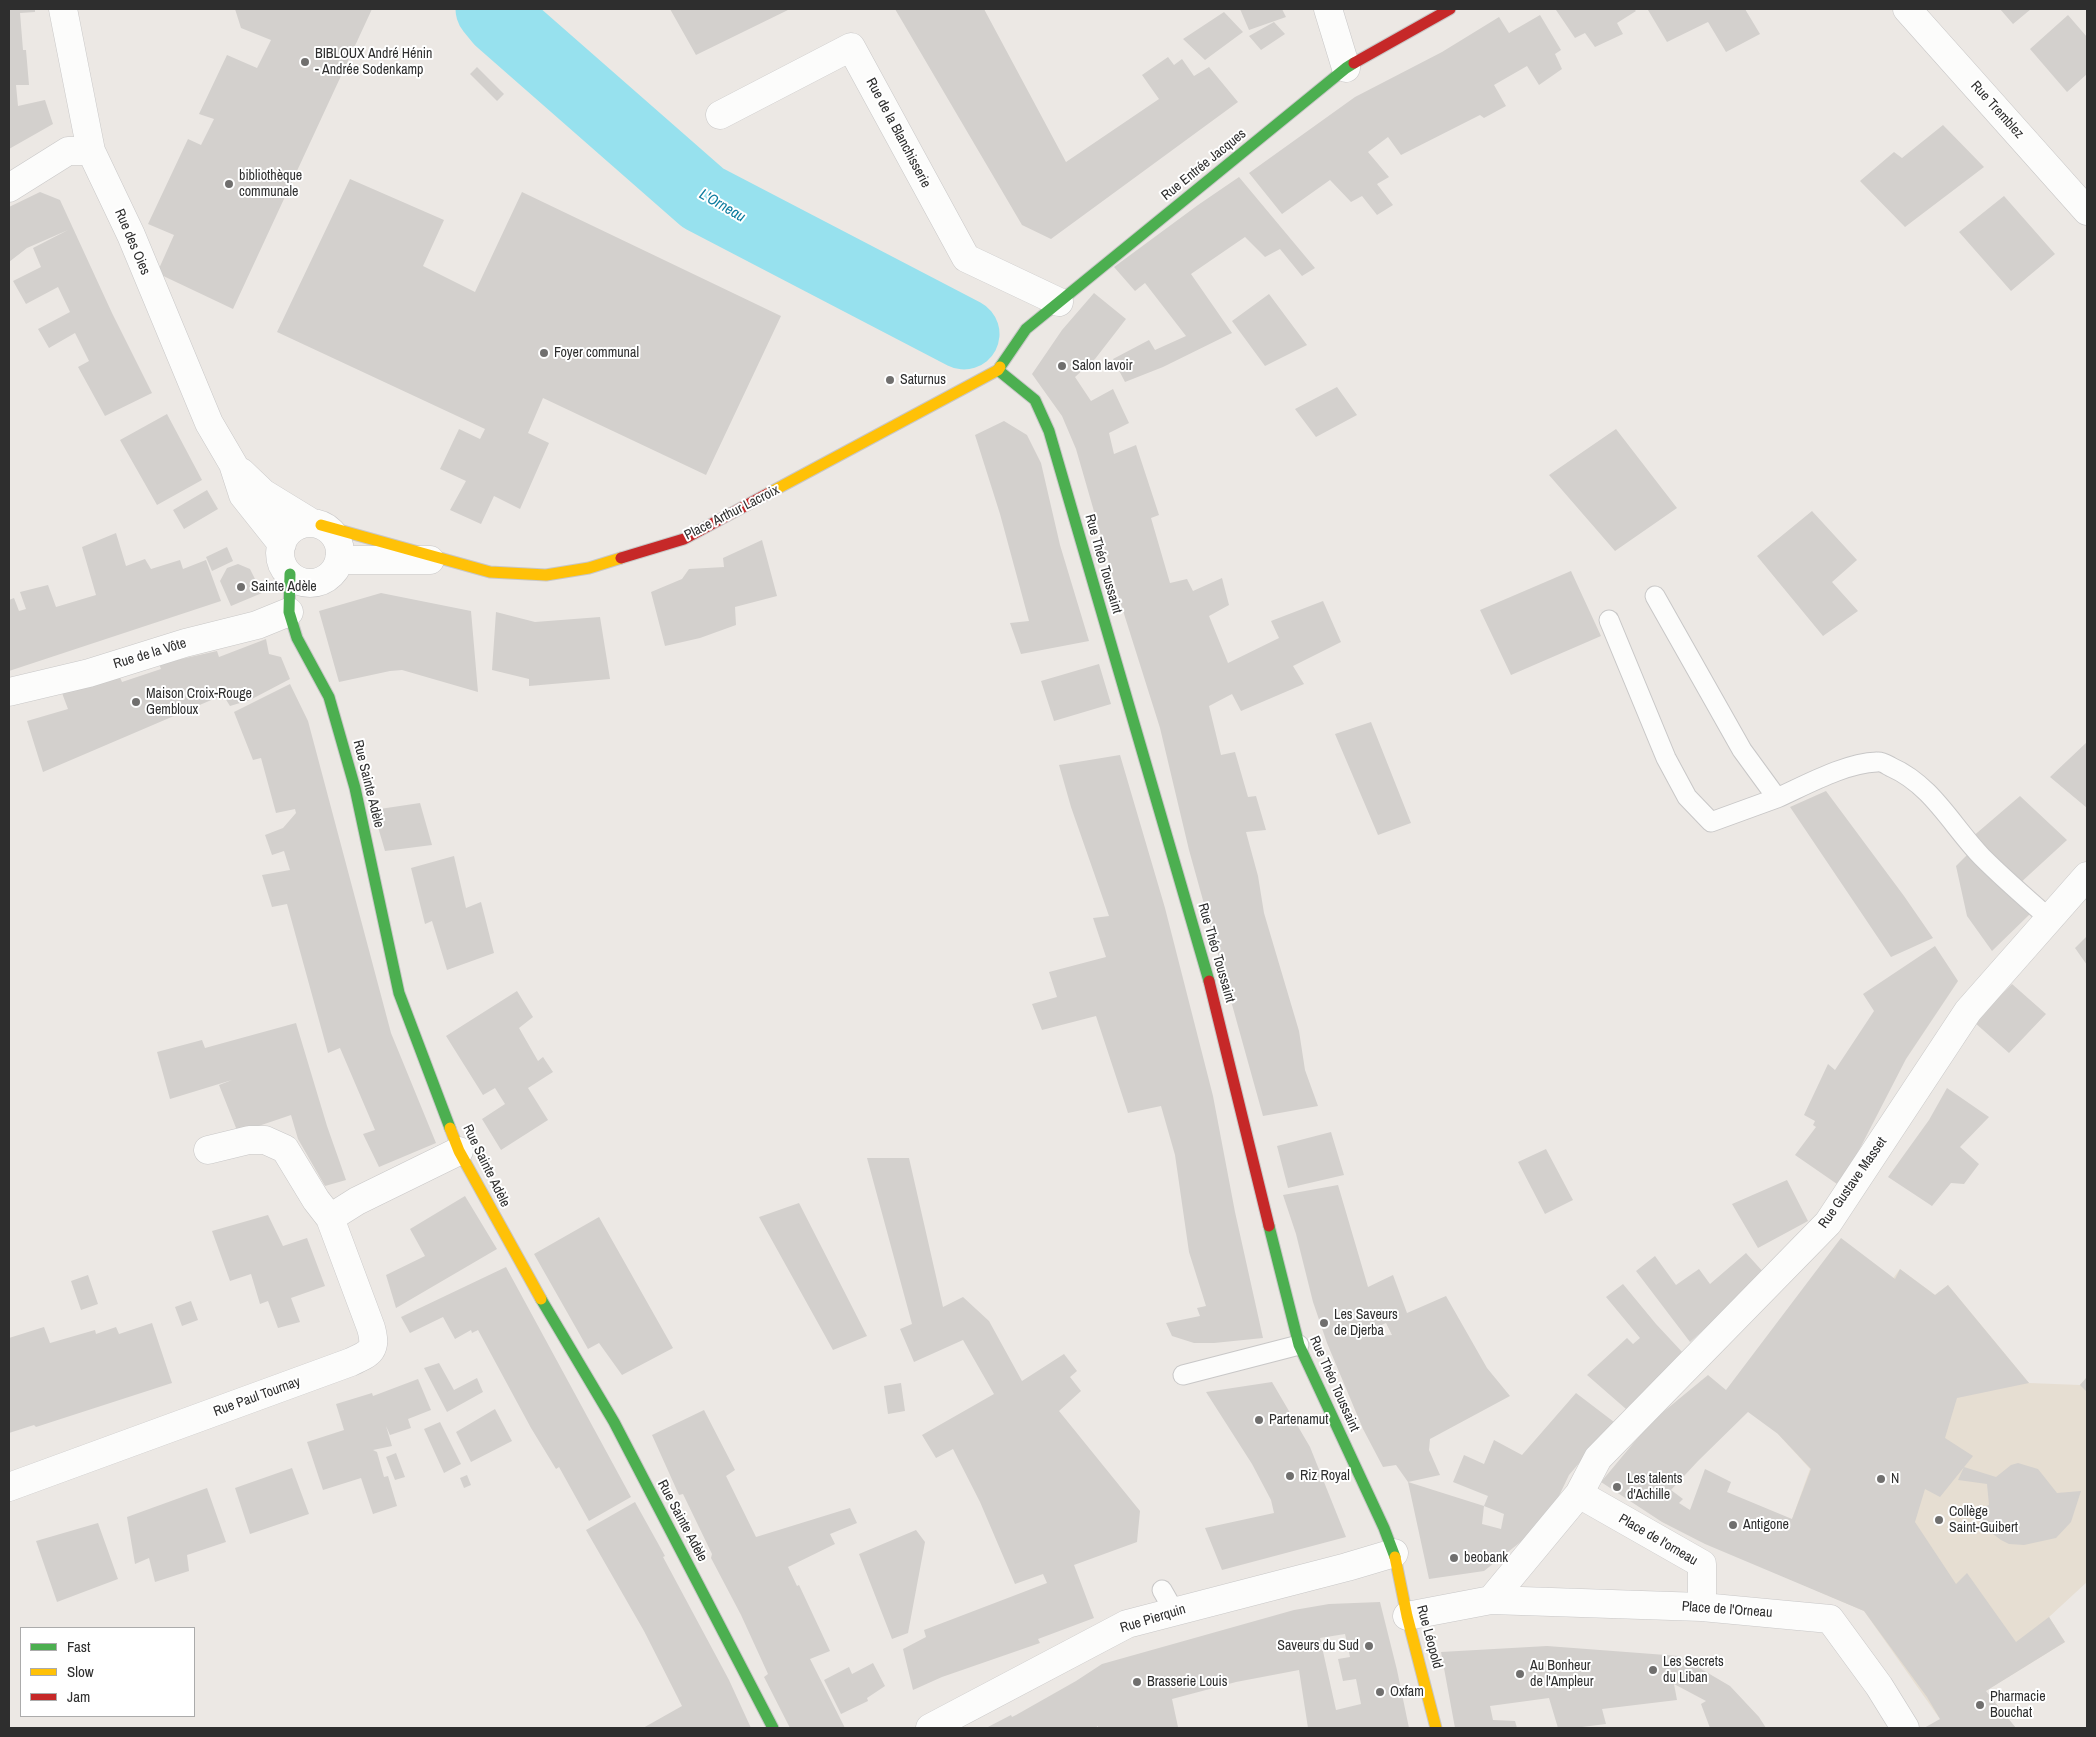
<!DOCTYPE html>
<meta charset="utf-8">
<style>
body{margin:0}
#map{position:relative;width:2096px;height:1737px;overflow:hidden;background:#ece8e4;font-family:"Archivo Narrow",sans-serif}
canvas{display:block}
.frame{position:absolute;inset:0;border:10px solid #2e2e2e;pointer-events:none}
.legend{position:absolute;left:20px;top:1627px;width:175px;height:90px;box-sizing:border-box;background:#fff;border:1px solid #ababab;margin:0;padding:6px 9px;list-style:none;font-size:15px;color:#2e2e2e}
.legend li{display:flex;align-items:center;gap:10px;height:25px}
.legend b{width:25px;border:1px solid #ababab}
</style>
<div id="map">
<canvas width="2096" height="1737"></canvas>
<div class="frame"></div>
<ul class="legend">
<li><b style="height:6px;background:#4caf50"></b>Fast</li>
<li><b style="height:6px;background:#ffc107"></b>Slow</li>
<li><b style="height:6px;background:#c62828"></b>Jam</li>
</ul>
</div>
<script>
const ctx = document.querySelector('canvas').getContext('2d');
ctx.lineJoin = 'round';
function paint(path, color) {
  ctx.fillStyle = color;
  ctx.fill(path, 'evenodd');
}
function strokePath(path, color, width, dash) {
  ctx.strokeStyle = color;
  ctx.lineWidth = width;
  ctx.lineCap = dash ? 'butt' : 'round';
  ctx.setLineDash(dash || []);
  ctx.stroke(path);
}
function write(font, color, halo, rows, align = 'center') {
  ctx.font = font + ' "Archivo Narrow",sans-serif';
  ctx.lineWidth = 4;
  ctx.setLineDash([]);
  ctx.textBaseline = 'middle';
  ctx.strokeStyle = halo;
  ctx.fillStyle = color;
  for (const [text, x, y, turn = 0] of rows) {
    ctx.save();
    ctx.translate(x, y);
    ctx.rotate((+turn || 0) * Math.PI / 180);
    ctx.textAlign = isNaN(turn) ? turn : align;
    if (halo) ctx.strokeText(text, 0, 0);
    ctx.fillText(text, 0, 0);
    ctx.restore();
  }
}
paint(new Path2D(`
 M1900,1269L1935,1295L1948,1285L2029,1383L2080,1385L2087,1377V1582L2049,1617L2065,1642L1940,1719L1864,1611L1773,1572L1810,1469L1778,1434Z`), '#e6ded2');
strokePath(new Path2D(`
 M491,9L500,20L703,198L964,334`), '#97e1ee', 71);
paint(new Path2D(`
 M9,9H35V12L20,13L23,50H26L29,85H16L18,106L45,100L53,124L9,149Z
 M235,9H372L233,309L157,273L174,235L148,224L188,139L201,145L214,119L199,114L227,55L257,68L271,40L241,28Z
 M670,9H790L696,55Z
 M895,9H984L1066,162L1159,99L1142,75L1168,57L1174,65L1182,59L1194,76L1209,67L1238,102L1051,239L1022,225Z
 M1240,9H1282L1286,17L1249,30Z
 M1557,9H1634L1636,11L1617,23L1623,34L1595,47L1585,33L1575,38L1556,10Z
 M1651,9H1745L1760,34L1726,52L1708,22L1667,42L1648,10Z
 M2000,9H2031L2013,24Z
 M1224,12L1243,32L1205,60L1183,39Z
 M1540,15L1561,50L1555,54L1562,69L1539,85L1527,66L1494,85L1506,106L1484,118L1480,115L1401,155L1388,137L1368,152L1389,177L1377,184L1393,205L1377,215L1362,196L1351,202L1330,180L1282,214L1249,173L1355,97L1442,52L1499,17L1509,33Z
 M2068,15L2087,37V74L2067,92L2030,49Z
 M1274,22L1285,34L1261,50L1249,36Z
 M477,67L504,94L497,101L470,74Z
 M1943,125L1984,167L1905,227L1860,181L1894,152L1902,158Z
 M1239,177L1315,268L1302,276L1280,249L1265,257L1245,237L1191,274L1232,333L1163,367L1125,382L1113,359L1149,340L1155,350L1186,336L1145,283L1135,291L1114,267L1198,205Z
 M350,179L444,220L423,266L475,292L522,192L781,316L706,475L543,398L528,433L549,443L520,509L494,496L481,524L450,510L466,481L440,469L459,429L480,439L485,429L277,332Z
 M40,192L60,200L112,313L152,393L105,416L78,367L89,361L75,333L49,348L38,329L70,312L58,287L26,304L13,281L41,267L33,248L68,230L27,248L9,262V207Z
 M2004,196L2055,254L2011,291L1959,232Z
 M1094,293L1126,319L1095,359L1075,377L1091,401L1113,389L1129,423L1109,433L1114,454L1136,445L1159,515L1151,518L1170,583L1187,579L1193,591L1222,578L1229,605L1209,616L1228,663L1279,638L1271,621L1323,601L1341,642L1293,666L1304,684L1241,711L1232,694L1209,706L1221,755L1235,752L1248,797L1256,796L1266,830L1246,832L1258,876L1264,913L1299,1031L1305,1070L1318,1106L1263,1116L1189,850L1160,728L1119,598L1076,449L1062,416L1032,374L1062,330Z
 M1269,294L1307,345L1265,366L1232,321Z
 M1337,387L1357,415L1316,437L1295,409Z
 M167,414L202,480L157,505L120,440Z
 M1004,421L1027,435L1041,463L1060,545L1089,641L1021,654L1010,623L1029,621L1000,514L975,435Z
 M1616,429L1677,508L1615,551L1549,475Z
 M207,490L218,509L184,529L173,510Z
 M1812,511L1857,560L1832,582L1858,611L1823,636L1757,556Z
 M116,533L126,566L145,559L151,569L180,560L183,569L206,560L221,601L9,671V600L14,598L19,611L26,609L20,592L48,585L56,607L96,595L82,547Z
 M762,540L777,596L735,607L736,625L700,638L665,646L651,592L682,579L689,569L724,567L723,558Z
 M227,547L233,561L212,571L206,557Z
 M238,564L250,569L262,593L231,606L220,581L227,568Z
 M1571,571L1601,636L1511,675L1480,610Z
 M381,593L471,611L478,692L402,670L390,671L339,682L319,611Z
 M496,612L535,622L600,617L610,679L529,686V679L492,670Z
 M266,639L269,654L281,657L290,679L250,700L230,706L223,695L43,772L27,721L68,709L62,693L119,675L122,682L161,669L159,664L217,651L219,657Z
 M1099,664L1111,704L1054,721L1041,681Z
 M290,684L308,721L391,1033L436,1143L379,1167L363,1134L375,1130L340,1048L328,1053L287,904L272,907L262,875L290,870L284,851L272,855L265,835L283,828L296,813L295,809L276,813L261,758L253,760L234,712Z
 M1371,722L1411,823L1378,835L1335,734Z
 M2087,742V808L2050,777Z
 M1120,755L1165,908L1213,1096L1235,1212L1263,1338L1214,1343H1194L1172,1336L1166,1323L1200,1316L1197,1308L1206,1306L1189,1252L1175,1155L1161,1106L1128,1113L1096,1016L1042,1030L1032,1004L1057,997L1049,972L1106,957L1093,918L1109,916L1071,807L1059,765Z
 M1826,791L1904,896L1933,938L1891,957L1790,807Z
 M2020,796L2067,840L2018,885L1971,838Z
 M420,803L432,845L385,851L373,810Z
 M1969,853L2030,914L1992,951L1967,916L1956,866Z
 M454,856L466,908L481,902L494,953L447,970L432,921L425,924L411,868Z
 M2087,936V965L2075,948Z
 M1935,946L1958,981L1906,1059L1856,1156L1837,1184L1795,1155L1816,1127L1813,1125L1815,1121L1804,1115L1828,1064L1835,1070L1874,1011L1863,994Z
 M2012,984L2046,1014L2009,1053L1974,1022Z
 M517,991L533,1017L519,1028L538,1061L543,1057L553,1072L528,1088L548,1120L501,1150L482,1119L505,1104L495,1088L483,1095L446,1036Z
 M296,1023L327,1126L346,1180L325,1186L298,1139L291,1115L238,1133L219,1085L232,1080L170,1099L157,1052L202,1040L205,1048Z
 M1947,1088L1989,1117L1960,1147L1979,1164L1964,1184L1951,1183L1932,1206L1888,1177L1929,1120Z
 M1331,1132L1344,1175L1288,1188L1277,1146Z
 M1546,1149L1573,1200L1545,1214L1518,1162Z
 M867,1158H909L943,1307L963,1297L989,1321L1022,1381L1064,1354L1077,1371L1070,1377L1081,1391L1059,1411L1140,1511L1137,1542L1074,1565L1094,1618L1038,1639L1040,1643L942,1677L913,1690L903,1649L926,1637L924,1630L1047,1583L1043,1574L1015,1584L980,1502L953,1449L936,1458L922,1435L994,1394L963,1340L914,1362L900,1329L912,1324Z
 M1787,1180L1808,1221L1758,1248L1732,1204Z
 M1338,1185L1368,1287L1393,1275L1407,1313L1446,1296L1487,1368L1510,1396L1430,1439L1429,1450L1440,1475L1408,1482L1396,1465L1383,1467L1363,1429L1327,1343L1313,1302L1296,1234L1283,1195ZM1386,1323L1392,1335L1377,1336L1375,1328Z
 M465,1196L497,1249L396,1308L386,1275L425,1256L410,1229Z
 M799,1203L867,1336L833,1350L759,1217Z
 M268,1215L283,1246L307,1238L325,1286L291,1298L300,1322L278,1328L268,1301L260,1304L251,1274L230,1281L212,1231Z
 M599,1217L673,1348L622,1375L599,1343L588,1349L534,1254Z
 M1841,1238L1895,1279L1900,1269L1935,1295L1948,1285L2029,1383L1957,1398L1945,1438L1973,1456L1940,1497L1925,1489L1915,1522L1956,1584L1967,1573L2016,1642L2049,1617L2065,1642L1986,1691L2016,1728H1924L1940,1719L1927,1697L1864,1611L1705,1544L1662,1522L1601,1482L1651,1422L1708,1375L1726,1390ZM1748,1412L1778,1434L1811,1469L1792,1519L1727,1492L1731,1482L1705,1469L1690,1510L1679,1503L1683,1499L1671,1490L1698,1461Z
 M1746,1253L1765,1274L1690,1342L1636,1271L1655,1256L1676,1285L1699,1269L1710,1284Z
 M506,1267L631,1497L589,1521L559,1467L556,1469L531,1428L478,1330L472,1333L471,1330L455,1339L443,1317L410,1333L401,1317Z
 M88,1275L98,1304L81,1310L71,1281Z
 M1623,1284L1656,1324L1684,1354L1626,1409L1587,1375L1627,1338L1633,1344L1640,1338L1606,1297Z
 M191,1301L198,1320L182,1326L175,1307Z
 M152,1323L172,1383L36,1427L34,1425L9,1433V1338L44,1327L50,1343L95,1330L96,1334L116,1327L119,1334Z
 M439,1363L454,1390L477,1378L483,1392L447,1412L424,1368Z
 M2087,1377V1392L2080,1385Z
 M418,1379L431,1410L408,1419L411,1428L390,1435L386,1426L392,1446L373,1450L377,1452L384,1477L388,1476L397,1506L373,1514L361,1478L323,1490L307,1442L344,1430L336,1404L372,1393L373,1396Z
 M1272,1382L1310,1447L1346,1537L1222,1570L1205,1528L1274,1513L1271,1500L1252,1464L1206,1392Z
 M901,1383L905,1411L888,1414L884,1386Z
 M1576,1393L1614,1422L1569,1475L1547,1521L1484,1571L1429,1579L1408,1482L1484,1506L1482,1524L1501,1529L1504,1514L1484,1506L1488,1496L1453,1482L1464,1455L1484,1464L1494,1440L1522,1455Z
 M495,1409L512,1441L471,1462L456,1432Z
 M704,1410L735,1470L726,1476L756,1537L850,1508L857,1523L830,1534L835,1544L788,1567L797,1586L799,1585L830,1651L810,1659L845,1728H790L764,1677L768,1674L741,1615L711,1558L712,1554L683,1494L679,1495L652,1435Z
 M440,1422L461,1464L444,1473L424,1429Z
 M396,1453L405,1477L395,1480L386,1457Z
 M2018,1463L2038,1469L2057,1493L2081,1491L2071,1522L2056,1538L2024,1545L2009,1544L2001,1540L1993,1534L1982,1523L1975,1510L1989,1505L1987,1484L1958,1480L1964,1467L1996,1477L2011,1465Z
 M292,1468L309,1514L250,1534L235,1488Z
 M467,1475L471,1485L464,1488L460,1478Z
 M207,1488L226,1542L187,1555L189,1571L155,1582L149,1558L135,1564L127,1517Z
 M635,1502L665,1556L663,1557L729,1680L751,1728H643L682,1706L644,1631L586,1530Z
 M98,1523L118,1579L57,1602L36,1541Z
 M916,1530L925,1542L908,1633L892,1639L859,1554Z
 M1380,1602L1397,1670L1409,1728H1308L1299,1670L1236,1682L1172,1699L1178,1727L1173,1728H1098V1726L1095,1728H986L1011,1715L1012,1717L1016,1715L1076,1681L1102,1664L1294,1610L1329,1604ZM1345,1634L1350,1657L1338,1659L1343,1681L1356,1679L1361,1704L1336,1710L1320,1638Z
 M1547,1646L1679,1656L1730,1686L1759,1717L1766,1728H1710L1701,1704L1706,1701L1674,1684L1677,1700L1602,1709L1606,1724L1574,1728H1558L1549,1698L1490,1706L1493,1720L1515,1721L1517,1728H1455L1441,1652Z
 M873,1663L885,1686L867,1698L868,1701L841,1714L824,1680L849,1667L852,1674Z`), '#d3d0cd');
const lane = new Path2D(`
 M1655,596L1742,750L1777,798C1806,785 1845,763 1877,762C1882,761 1887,765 1891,767C1932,785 1952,826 1982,857C2004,879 2027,899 2050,919
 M1609,620L1666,758L1687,797L1711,822L1777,798
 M1183,1375L1299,1345
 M1162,1590L1174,1611`);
const street = new Path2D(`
 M63,9L91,151L131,235L209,423L233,464L243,495L282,544
 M1328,9L1346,68
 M1907,9L2087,211
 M720,115L851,47L966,258L1059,302
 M9,188L68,151H91
 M241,472L263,493L312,523
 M280 553a30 30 0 1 1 60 0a30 30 0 1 1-60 0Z
 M339,560H430
 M9,692L89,673L185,643L257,625L289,612
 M208,1150L249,1140H265L285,1149L316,1200L330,1218
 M9,1487L351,1362C371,1353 377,1350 371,1328L330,1218L357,1201L459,1151
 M1579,1494L1702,1564V1607
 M1491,1600L1579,1494L1598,1458L1828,1223L1968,1011L2087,876
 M1407,1616L1491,1600L1702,1607L1830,1619L1879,1686L1905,1728
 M930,1728L1127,1624L1347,1567L1394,1553`);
const fast = new Path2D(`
 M1000,367L1026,329L1346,68L1354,63
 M998,370L1035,400L1049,431L1209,981
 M290,574L289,612L297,638L329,697L355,788L399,993L450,1128
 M1269,1226L1299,1345L1384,1528L1395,1557
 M541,1299L614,1422L773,1728`);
const slow = new Path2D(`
 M769,493L998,370L1000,367
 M321,525L490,572L546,575L589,568L621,558
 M450,1128L459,1151L541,1299
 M1395,1557L1407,1616L1436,1728`);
const jam = new Path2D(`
 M1354,63L1450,9
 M621,558L684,539L769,493
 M1209,981L1269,1226`);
strokePath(lane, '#c8c7c7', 21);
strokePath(street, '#c8c7c7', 29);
strokePath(fast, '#c8c7c7', 13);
strokePath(slow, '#c8c7c7', 13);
strokePath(jam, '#c8c7c7', 13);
strokePath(lane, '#fcfcfb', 19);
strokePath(street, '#fcfcfb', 28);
strokePath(fast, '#4caf50', 11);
strokePath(slow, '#ffc107', 11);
strokePath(jam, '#c62828', 11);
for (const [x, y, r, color] of [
 [305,62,5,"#706f6e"],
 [229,184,5,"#706f6e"],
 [544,353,5,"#706f6e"],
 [1062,366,5,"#706f6e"],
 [890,380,5,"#706f6e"],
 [241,587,5,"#706f6e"],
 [136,702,5,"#706f6e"],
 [1324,1323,5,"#706f6e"],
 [1259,1420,5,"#706f6e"],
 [1290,1476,5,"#706f6e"],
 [1881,1479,5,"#706f6e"],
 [1617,1487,5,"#706f6e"],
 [1939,1520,5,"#706f6e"],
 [1733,1525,5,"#706f6e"],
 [1454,1558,5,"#706f6e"],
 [1369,1646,5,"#706f6e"],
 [1653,1670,5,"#706f6e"],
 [1520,1674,5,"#706f6e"],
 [1137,1682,5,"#706f6e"],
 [1380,1692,5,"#706f6e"],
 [1980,1705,5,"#706f6e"]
]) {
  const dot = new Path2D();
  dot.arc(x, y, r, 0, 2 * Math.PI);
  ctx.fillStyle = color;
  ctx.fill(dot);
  strokePath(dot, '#fff', 2);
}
write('14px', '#2e2e2e', '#fff', [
 ["BIBLOUX André Hénin",315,54],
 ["- Andrée Sodenkamp",315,70],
 ["bibliothèque",239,176],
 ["communale",239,192],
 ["Foyer communal",554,353],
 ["Salon lavoir",1072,366],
 ["Saturnus",900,380],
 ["Sainte Adèle",251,587],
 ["Maison Croix-Rouge",146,694],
 ["Gembloux",146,710],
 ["Les Saveurs",1334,1315],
 ["de Djerba",1334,1331],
 ["Partenamut",1269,1420],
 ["Riz Royal",1300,1476],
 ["Les talents",1627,1479],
 ["d'Achille",1627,1495],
 ["N",1891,1479],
 ["Collège",1949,1512],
 ["Saint-Guibert",1949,1528],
 ["Antigone",1743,1525],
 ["beobank",1464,1558],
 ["Saveurs du Sud",1359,1646,"right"],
 ["Les Secrets",1663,1662],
 ["du Liban",1663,1678],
 ["Au Bonheur",1530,1666],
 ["de l'Ampleur",1530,1682],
 ["Brasserie Louis",1147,1682],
 ["Oxfam",1390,1692],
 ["Pharmacie",1990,1697],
 ["Bouchat",1990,1713]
], 'left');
write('14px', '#2e2e2e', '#fff', [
 ["Rue Tremblez",1997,110,48],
 ["Rue de la Blanchisserie",898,133,62],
 ["Rue Entrée Jacques",1204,165,-39],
 ["Rue des Oies",132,242,67],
 ["Place Arthur Lacroix",732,513,-27],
 ["Rue Théo Toussaint",1103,564,74],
 ["Rue de la Vôte",150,654,-17],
 ["Rue Sainte Adèle",368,784,76],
 ["Rue Théo Toussaint",1216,953,74],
 ["Rue Sainte Adèle",486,1166,64],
 ["Rue Gustave Masset",1853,1183,-55],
 ["Rue Théo Toussaint",1334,1384,66],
 ["Rue Paul Tournay",257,1397,-20],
 ["Rue Sainte Adèle",682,1521,62],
 ["Place de l'orneau",1658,1540,30],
 ["Place de l'Orneau",1727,1610,4],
 ["Rue Pierquin",1153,1619,-17],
 ["Rue Léopold",1429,1637,75]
]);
write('italic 15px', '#0b7b9e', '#fff', [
 ["L'Orneau",722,206,30]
]);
</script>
